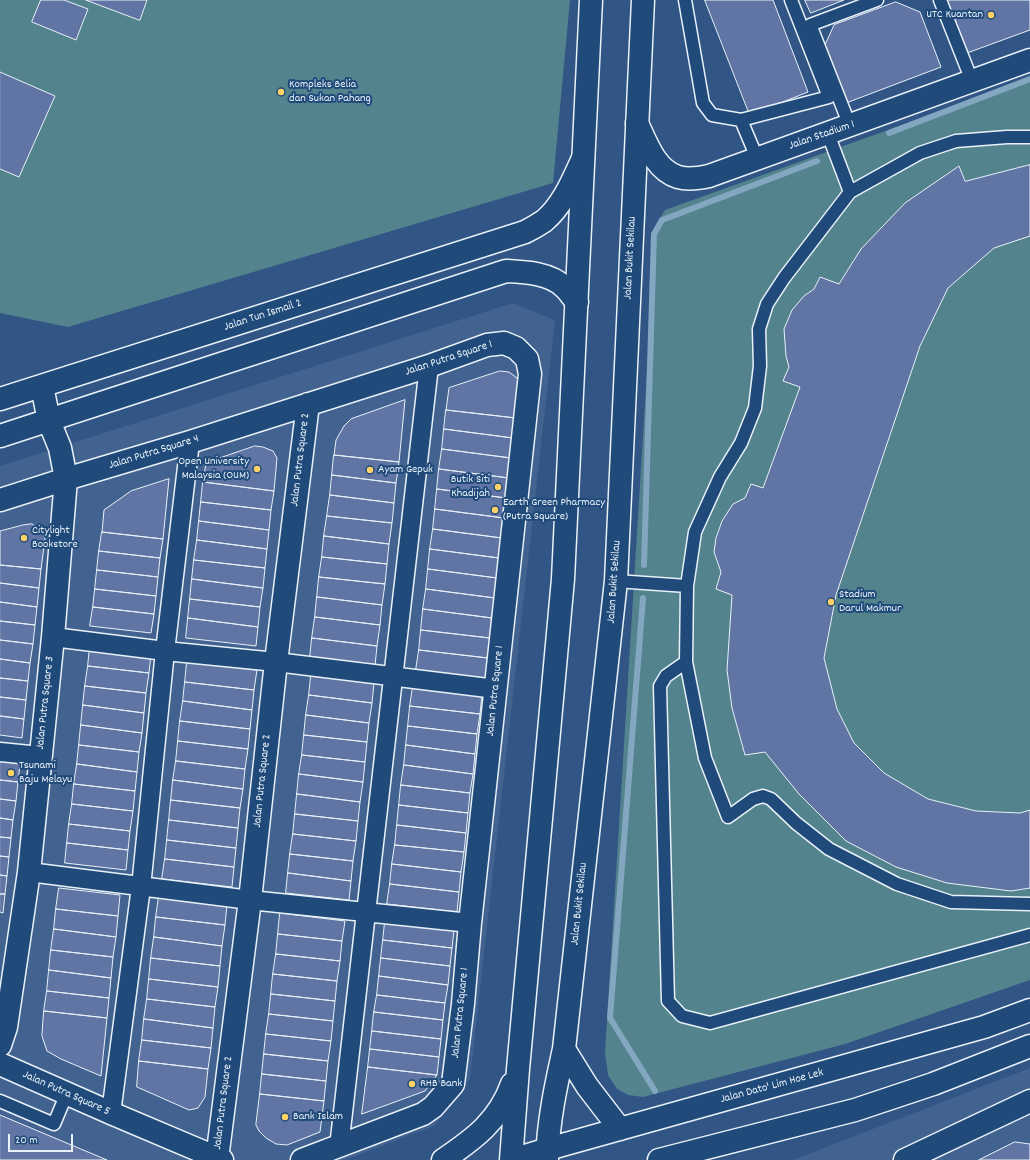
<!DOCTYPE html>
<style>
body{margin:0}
#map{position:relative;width:1030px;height:1160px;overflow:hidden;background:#315585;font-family:Dekko,sans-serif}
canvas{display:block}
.scale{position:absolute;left:8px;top:1134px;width:65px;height:18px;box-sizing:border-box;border:2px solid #e8f1f8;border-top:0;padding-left:5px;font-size:12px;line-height:14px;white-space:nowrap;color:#e8f1f8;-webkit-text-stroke:3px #1f4a7a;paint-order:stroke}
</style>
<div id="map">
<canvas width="1030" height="1160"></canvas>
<div class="scale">20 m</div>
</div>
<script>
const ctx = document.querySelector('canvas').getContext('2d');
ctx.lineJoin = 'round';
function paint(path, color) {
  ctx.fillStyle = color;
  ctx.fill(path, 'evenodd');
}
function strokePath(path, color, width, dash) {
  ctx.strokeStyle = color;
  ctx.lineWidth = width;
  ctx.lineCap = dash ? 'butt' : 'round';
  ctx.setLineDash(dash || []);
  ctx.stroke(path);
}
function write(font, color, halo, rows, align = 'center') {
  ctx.font = font + ' Dekko,sans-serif';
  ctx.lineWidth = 4;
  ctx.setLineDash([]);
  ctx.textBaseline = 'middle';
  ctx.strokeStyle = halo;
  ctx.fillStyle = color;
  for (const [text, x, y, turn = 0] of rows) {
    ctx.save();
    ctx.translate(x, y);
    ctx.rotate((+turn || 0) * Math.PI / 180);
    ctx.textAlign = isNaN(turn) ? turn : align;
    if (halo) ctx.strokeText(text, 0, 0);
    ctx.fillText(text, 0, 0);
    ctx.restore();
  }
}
paint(new Path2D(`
 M513,303L555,320L470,1079L434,1126L345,1160H0V466Z
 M1030,1068V1160H793Z`), '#426290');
paint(new Path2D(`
 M0,0H570L553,183L68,327L0,313Z
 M1030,79V980L845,1044L643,1097L628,1095L617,1089L608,1075L605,1053L656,225L665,210Z`), '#53838d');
strokePath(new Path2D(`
 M889,133L1030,79
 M644,565L654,234L662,220L817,161
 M643,598L610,1018L655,1091`), '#83a7c1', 6);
const building = new Path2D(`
 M41,0H64L88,9L76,40L32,22Z
 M86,0H147L140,20Z
 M705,0H773L808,92L750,115Z
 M805,0H844L811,13Z
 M947,0H1030V30L967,53Z
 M896,2L920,12L941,67L846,103L824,47L834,25Z
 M0,72L55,96L19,177L0,169Z
 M1030,165V236L994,248L948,288L920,346L836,595L824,658L837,709L854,743L884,773L928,799L976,811L1020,813L1030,810V888L1011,891L947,883L896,867L846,841L799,794L765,752L745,755L732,708L727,670L732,595L716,589L721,572L714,552L716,538L722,521L733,504L745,498L751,484L763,488L800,387L783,381L789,367L786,356L784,329L792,310L804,296L814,289L820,277L839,284L861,249L905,203L959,166L965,181Z
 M500,371L509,372L517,378L520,386L516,418L446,410L449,388Z
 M405,400L399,462L334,455L336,440L344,426L351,419Z
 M446,410L516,418L513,438L444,429Z
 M444,429L513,438L511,458L442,449Z
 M255,446L263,447L273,451L277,458L274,491L203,482L206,463Z
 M442,449L511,458L509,478L439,469Z
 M334,455L399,462L396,483L332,475Z
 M439,469L509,478L506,498L437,489Z
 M332,475L396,483L394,503L330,495Z
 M169,479L163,539L102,532L104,510L131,491Z
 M203,482L274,491L271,510L201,502Z
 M437,489L506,498L504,518L435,509Z
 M330,495L394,503L392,523L327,516Z
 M201,502L271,510L269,530L199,521Z
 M435,509L504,518L502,538L433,529Z
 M327,516L392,523L389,544L324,536Z
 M199,521L269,530L267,549L197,540Z
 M32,524L42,530L45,539L41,569L0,565V531L23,525Z
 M433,529L502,538L499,558L430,549Z
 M102,532L163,539L160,558L99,551Z
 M324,536L389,544L387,564L322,557Z
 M197,540L267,549L265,568L194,560Z
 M430,549L499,558L497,578L428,569Z
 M99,551L160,558L158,577L97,570Z
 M322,557L387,564L385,584L319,577Z
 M194,560L265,568L263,588L192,579Z
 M0,565L41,569L39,588L0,583Z
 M428,569L497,578L495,598L426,589Z
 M97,570L158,577L156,596L95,589Z
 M319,577L385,584L382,605L317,597Z
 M192,579L263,588L260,607L190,599Z
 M0,583L39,588L37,607L0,602Z
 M95,589L156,596L154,614L93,607Z
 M426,589L495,598L492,618L423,609Z
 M317,597L382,605L380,625L315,617Z
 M190,599L260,607L258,627L188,618Z
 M0,602L37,607L35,625L0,621Z
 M93,607L154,614L151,633L90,626Z
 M423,609L492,618L490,638L421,630Z
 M315,617L380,625L377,646L312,638Z
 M188,618L258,627L256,646L186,638Z
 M0,621L35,625L33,644L0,640Z
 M421,630L490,638L488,658L419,650Z
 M312,638L377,646L375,666L310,658Z
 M0,640L33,644L30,663L0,659Z
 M90,646L151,654L149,673L88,666Z
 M419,650L488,658L486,678L416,670Z
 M0,659L30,663L28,681L0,678Z
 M187,662L257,670L254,690L185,682Z
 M88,666L149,673L146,693L85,686Z
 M311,676L374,683L372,703L309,695Z
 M0,678L28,681L26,700L0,697Z
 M185,682L254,690L252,710L183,701Z
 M85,686L146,693L144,713L83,705Z
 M413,686L482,694L480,714L410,706Z
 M309,695L372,703L369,723L306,715Z
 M0,697L26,700L24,719L0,716Z
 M183,701L252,710L250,729L180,721Z
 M83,705L144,713L142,733L81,725Z
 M410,706L480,714L477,734L408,726Z
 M306,715L369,723L367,742L304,735Z
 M0,716L24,719L22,738L0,735Z
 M180,721L250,729L248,749L178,741Z
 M81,725L142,733L139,752L79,745Z
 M408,726L477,734L475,754L406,745Z
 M304,735L367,742L365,762L302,755Z
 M178,741L248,749L245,769L176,761Z
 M79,745L139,752L137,772L77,764Z
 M406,745L475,754L473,774L404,765Z
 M302,755L365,762L363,782L299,774Z
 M0,761L20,764L18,782L0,780Z
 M176,761L245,769L243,789L173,780Z
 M77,764L137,772L135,791L74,784Z
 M404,765L473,774L470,793L401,785Z
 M299,774L363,782L360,802L297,794Z
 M0,780L18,782L16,801L0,799Z
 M173,780L243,789L240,808L171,800Z
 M74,784L135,791L133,811L72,804Z
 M401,785L470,793L468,813L399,805Z
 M297,794L360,802L358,821L295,814Z
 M0,799L16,801L13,820L0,818Z
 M171,800L240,808L238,828L169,820Z
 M72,804L133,811L130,831L69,824Z
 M399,805L468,813L466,833L397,825Z
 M295,814L358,821L356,841L293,834Z
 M0,818L13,820L11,838L0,837Z
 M169,820L238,828L236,848L167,840Z
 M69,824L130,831L128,850L67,843Z
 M397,825L466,833L464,852L395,845Z
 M293,834L356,841L353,861L290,854Z
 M0,837L11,838L9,857L0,856Z
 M167,840L236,848L234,867L165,859Z
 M67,843L128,850L126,870L65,863Z
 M395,845L464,852L461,872L392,864Z
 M290,854L353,861L351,881L288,873Z
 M0,856L9,857L7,876L0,875Z
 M165,859L234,867L232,887L162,879Z
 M392,864L461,872L459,892L390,884Z
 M288,873L351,881L349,900L286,893Z
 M0,875L7,876L5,894H0Z
 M390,884L459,892L457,912L387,904Z
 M59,888L120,895L118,916L56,909Z
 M0,894H5L3,913L0,912Z
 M159,896L227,905L225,925L156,917Z
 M56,909L118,916L116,937L54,929Z
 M280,913L345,921L342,941L278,934Z
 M156,917L225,925L222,946L154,937Z
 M385,922L454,930L452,948L383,940Z
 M54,929L116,937L113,957L51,950Z
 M278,934L342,941L340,961L276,954Z
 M154,937L222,946L220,966L151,958Z
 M383,940L452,948L450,966L381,958Z
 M51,950L113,957L111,978L49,970Z
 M276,954L340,961L337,981L273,974Z
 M151,958L220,966L218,987L149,979Z
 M381,958L450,966L448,985L379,976Z
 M49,970L111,978L109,998L47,991Z
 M273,974L337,981L335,1001L271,994Z
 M379,976L448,985L445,1003L377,995Z
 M149,979L218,987L215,1007L147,999Z
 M47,991L109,998L107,1018L44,1011Z
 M271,994L335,1001L333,1021L269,1014Z
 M377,995L445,1003L443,1020L374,1012Z
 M147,999L215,1007L213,1028L144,1019Z
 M44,1011L107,1018L101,1076L61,1059L47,1051L42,1036Z
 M374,1012L443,1020L441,1039L372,1031Z
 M269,1014L333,1021L331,1041L266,1034Z
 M144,1019L213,1028L211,1048L142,1040Z
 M372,1031L441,1039L439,1057L370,1049Z
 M266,1034L331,1041L328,1061L264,1054Z
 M142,1040L211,1048L208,1069L139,1061Z
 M370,1049L439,1057L437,1075L368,1067Z
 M264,1054L328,1061L326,1081L262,1074Z
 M139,1061L208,1069L205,1097L198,1108L189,1110L137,1087Z
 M368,1067L437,1075L425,1091L362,1114Z
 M262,1074L326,1081L324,1101L260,1094Z
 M260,1094L324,1101L320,1132L287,1145L276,1144L266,1138L259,1131L256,1125Z
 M0,1115L107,1160H0Z
 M1015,1142L1030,1144V1160H979Z`);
paint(building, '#6075a4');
strokePath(building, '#e8f1f8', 1);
const service = new Path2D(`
 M685,0L703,103L712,115L741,120L829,97L791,0
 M940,0L972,81
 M810,25L877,0
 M811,27L850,126
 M741,120L757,158
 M828,134L850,192
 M1030,137H1007L956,141L920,153L850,192L784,278L767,304L759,329L760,366L755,408L741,443L720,477L695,532L687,586L686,662L705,758L728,817L753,799L763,796L771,799L796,823L829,849L897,884L951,902L1030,904
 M616,581L687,586
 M686,662L666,676L660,686L668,1001L682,1016L710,1023L1030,935
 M0,1101L54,1124L67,1093`);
const pedestrian = new Path2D(`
 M53,637L165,651L276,662L496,689
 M0,752L40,756
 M29,872L250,900L470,923
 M111,1113L141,887L165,651L190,442
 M339,1147C368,886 399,626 429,366`);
const minor = new Path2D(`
 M637,123C646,142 655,170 678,177C688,180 700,178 709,176L1030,60
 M0,399L525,232C531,229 538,225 544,221C563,205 573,180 583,158
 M0,436L506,271C525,272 550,273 564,287C569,291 572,297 577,302
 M0,500L66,479L190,442L429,366L487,345L504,343L516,348L527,359L530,374L470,923L463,1004L453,1084L433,1107L423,1114L302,1160
 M0,1045L6,1027L29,872L53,637L66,479L60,448L49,421L42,386
 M0,1064L111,1113L222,1160
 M217,1159L250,900L276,662L308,404
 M905,1160L1030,1101`);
const tertiary = new Path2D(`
 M564,1049L587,1086L620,1129
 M443,1160C474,1139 499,1121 512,1084
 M511,1160L518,1069L563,579L591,0
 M512,1160L548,1149L984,1027L1030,1010
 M547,1160C548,1122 556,1085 564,1049L616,581L643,0
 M659,1160L855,1110L933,1084L1030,1046`);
strokePath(service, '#e8f1f8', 15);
strokePath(pedestrian, '#e8f1f8', 21);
strokePath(minor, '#e8f1f8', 25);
strokePath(tertiary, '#e8f1f8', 25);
strokePath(service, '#1f4a7a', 12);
strokePath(pedestrian, '#1f4a7a', 18);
strokePath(minor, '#1f4a7a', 22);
strokePath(tertiary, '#1f4a7a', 22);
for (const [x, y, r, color] of [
 [991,15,4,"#ffd166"],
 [281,92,4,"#ffd166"],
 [257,469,4,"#ffd166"],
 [370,470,4,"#ffd166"],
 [498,487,4,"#ffd166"],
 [495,510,4,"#ffd166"],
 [24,538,4,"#ffd166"],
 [831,602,4,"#ffd166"],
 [11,773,4,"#ffd166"],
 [412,1084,4,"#ffd166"],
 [285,1117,4,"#ffd166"]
]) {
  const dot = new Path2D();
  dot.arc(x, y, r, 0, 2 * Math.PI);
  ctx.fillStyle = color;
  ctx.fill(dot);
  strokePath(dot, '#1f4a7a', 1.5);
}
write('12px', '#e8f1f8', '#1f4a7a', [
 ["UTC Kuantan",983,15,"right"],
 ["Kompleks Belia",289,85],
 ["dan Sukan Pahang",289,99],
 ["Open University",249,462,"right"],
 ["Malaysia (OUM)",249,476,"right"],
 ["Ayam Gepuk",378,470],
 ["Butik Siti",490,480,"right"],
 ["Khadijah",490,494,"right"],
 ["Earth Green Pharmacy",503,503],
 ["(Putra Square)",503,517],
 ["Citylight",32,531],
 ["Bookstore",32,545],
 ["Stadium",839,595],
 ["Darul Makmur",839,609],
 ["Tsunami",19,766],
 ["Baju Melayu",19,780],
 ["RHB Bank",420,1084],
 ["Bank Islam",293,1117]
], 'left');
write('12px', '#e8f1f8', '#1f4a7a', [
 ["Jalan Stadium 1",822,136,-19],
 ["Jalan Bukit Sekilau",631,258,-87],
 ["Jalan Tun Ismail 2",263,316,-18],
 ["Jalan Putra Square 1",449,359,-18],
 ["Jalan Putra Square 4",154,453,-17],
 ["Jalan Putra Square 2",301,460,-83],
 ["Jalan Bukit Sekilau",615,582,-86],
 ["Jalan Putra Square 1",496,691,-84],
 ["Jalan Putra Square 3",46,703,-84],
 ["Jalan Putra Square 2",263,781,-84],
 ["Jalan Bukit Sekilau",580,904,-84],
 ["Jalan Putra Square 1",461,1013,-84],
 ["Jalan Dato' Lim Hoe Lek",772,1087,-15],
 ["Jalan Putra Square 5",66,1094,24],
 ["Jalan Putra Square 2",224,1103,-83]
]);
</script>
